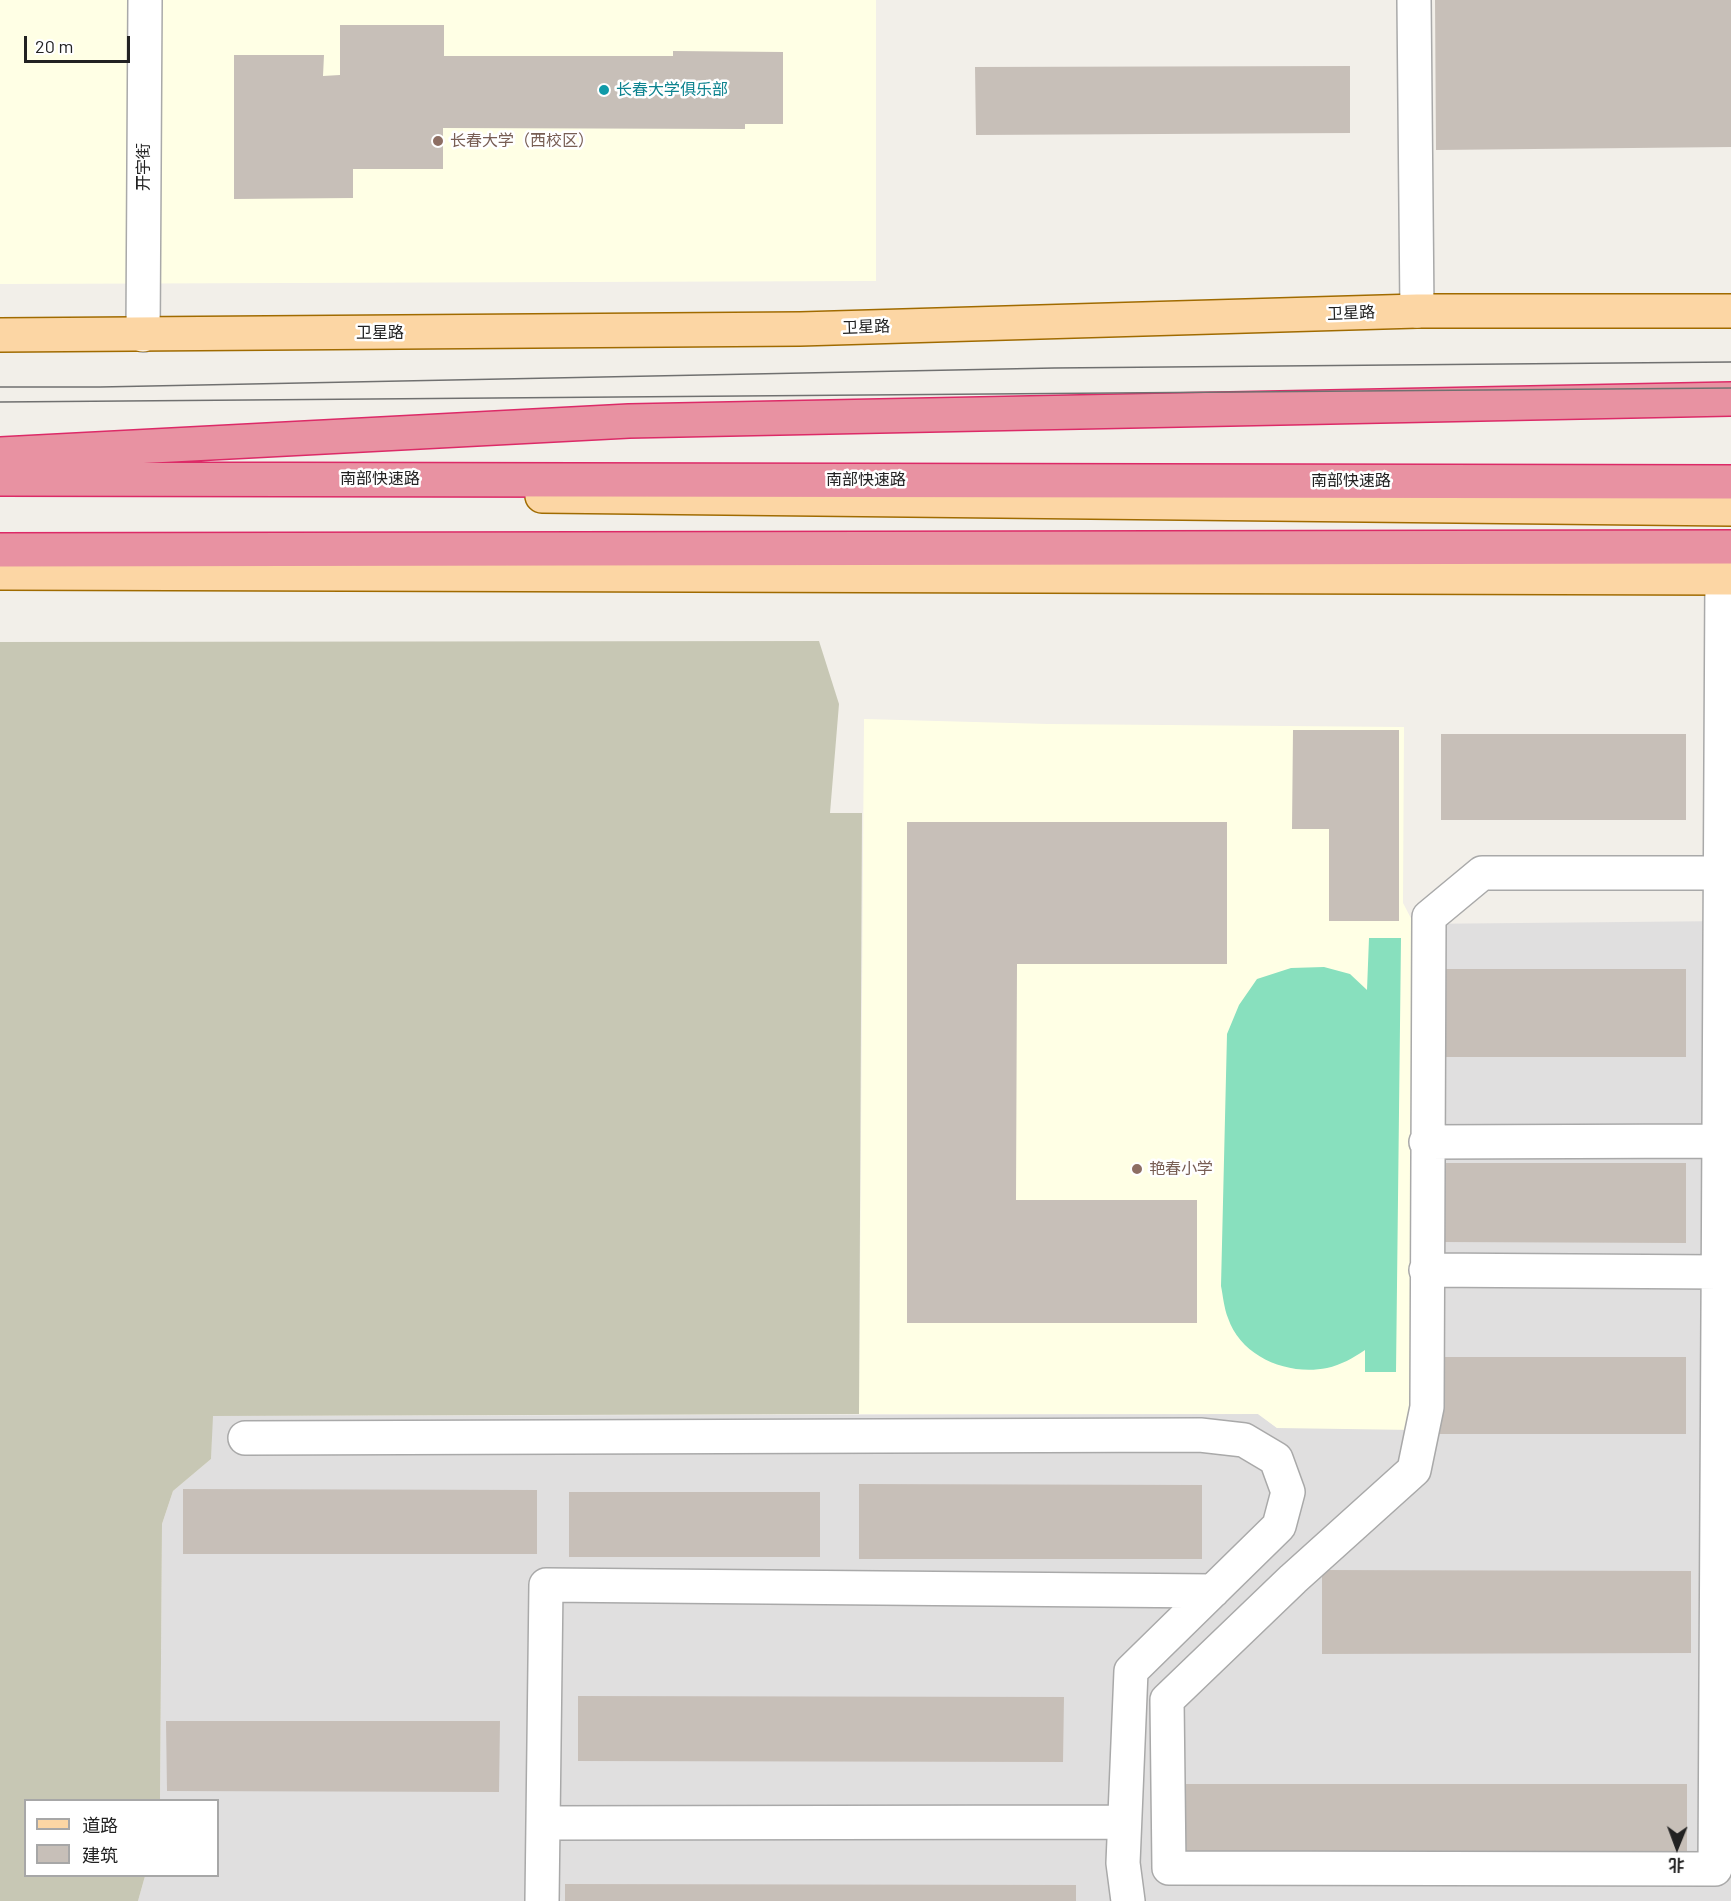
<!DOCTYPE html>
<meta charset="utf-8">
<style>
body{margin:0}
#map{position:relative;width:1731px;height:1901px;overflow:hidden;background:#f2efe9;font-family:Barlow,"Noto Sans SC",sans-serif}
canvas{display:block}
.legend{position:absolute;left:24px;top:1799px;width:195px;height:78px;box-sizing:border-box;background:#fff;border:2px solid #a7a7a7;margin:0;padding:8px 10px;list-style:none;font-size:18px;color:#222}
.legend li{display:flex;align-items:center;gap:12px;height:30px}
.legend b{width:30px;border:2px solid #a7a7a7}
.north{position:absolute;left:1647px;top:1817px;width:60px;height:60px;-webkit-text-stroke:4px #fff;paint-order:stroke;rotate:181deg;font-size:16px;font-weight:700;line-height:24px;text-align:center;color:#222}
.north::after{content:'';display:block;margin:auto;width:21px;height:27px;background:#222;clip-path:polygon(50% 0,100% 100%,50% 72%,0 100%)}
.scale{position:absolute;left:24px;top:36px;width:106px;height:27px;box-sizing:border-box;border:3px solid #222;border-top:0;padding-left:8px;font-size:18px;line-height:21px;white-space:nowrap;color:#222;-webkit-text-stroke:4px #fff;paint-order:stroke}
</style>
<div id="map">
<canvas width="1731" height="1901"></canvas>
<ul class="legend">
<li><b style="height:8px;background:#fcd6a4"></b>道路</li>
<li><b style="height:16px;background:#c7bfb8"></b>建筑</li>
</ul>
<div class="north">北</div>
<div class="scale">20 m</div>
</div>
<script>
const ctx = document.querySelector('canvas').getContext('2d');
ctx.lineJoin = 'round';
function paint(path, color) {
  ctx.fillStyle = color;
  ctx.fill(path, 'evenodd');
}
function strokePath(path, color, width, dash) {
  ctx.strokeStyle = color;
  ctx.lineWidth = width;
  ctx.lineCap = dash ? 'butt' : 'round';
  ctx.setLineDash(dash || []);
  ctx.stroke(path);
}
function write(font, color, halo, rows, align = 'center') {
  ctx.font = font + ' Barlow,"Noto Sans SC",sans-serif';
  ctx.lineWidth = 5;
  ctx.setLineDash([]);
  ctx.textBaseline = 'middle';
  ctx.strokeStyle = halo;
  ctx.fillStyle = color;
  for (const [text, x, y, turn = 0] of rows) {
    ctx.save();
    ctx.translate(x, y);
    ctx.rotate((+turn || 0) * Math.PI / 180);
    ctx.textAlign = isNaN(turn) ? turn : align;
    if (halo) ctx.strokeText(text, 0, 0);
    ctx.fillText(text, 0, 0);
    ctx.restore();
  }
}
paint(new Path2D(`
 M1731,921V1901H138L145,1876H218V1800H160L162,1524L173,1491L211,1459L212,1416L1258,1414L1277,1428L1414,924Z`), '#e0dfdf');
paint(new Path2D(`
 M0,0H876V281L0,284Z
 M864,719L1048,724L1404,727L1403,903L1414,924V1430L1277,1428L1258,1414H859Z`), '#ffffe5');
paint(new Path2D(`
 M819,641L839,704L830,813H862L859,1414L213,1416L211,1459L173,1491L162,1524L160,1800H26V1876H145L138,1901H0V642Z`), '#c7c7b4');
paint(new Path2D(`
 M1369,938H1401L1396,1372H1365V1350C1353,1358 1341,1365 1327,1368C1288,1376 1241,1357 1228,1318C1224,1308 1223,1296 1221,1286L1227,1034L1239,1005L1257,979L1291,968L1324,967L1350,974L1367,990Z`), '#88e0be');
paint(new Path2D(`
 M1435,0H1731V147L1436,150Z
 M340,25H444V56H673V51L783,52V124H745V129L443,128V169H353V198L234,199V55H324L323,76L340,75Z
 M1350,66V133L976,135L975,67Z
 M1293,730H1399V921H1329V829H1292Z
 M1441,734H1686V820H1441Z
 M907,822H1227V964H1017L1016,1200H1197V1323H907Z
 M1439,969H1686V1057H1439Z
 M1440,1163H1686V1243L1440,1242Z
 M1435,1357H1686V1434H1435Z
 M859,1484L1202,1485V1559H859Z
 M183,1489L537,1490V1554H183Z
 M569,1492H820V1557H569Z
 M1322,1570L1691,1571V1653L1322,1654Z
 M578,1696L1064,1697L1063,1762L578,1761Z
 M166,1721H500L499,1792L167,1791Z
 M1180,1784H1687V1862L1180,1861Z
 M565,1884L1076,1885V1901H565Z`), '#c7bfb8');
const minor = new Path2D(`
 M1414,0L1417,311
 M143,335L145,0
 M1720,873H1482L1429,917L1427,1407L1414,1470L1293,1579L1167,1700L1169,1868L1715,1869L1722,578
 M1426,1142L1719,1141
 M1426,1270L1718,1272
 M245,1438L1200,1435L1244,1440L1276,1459L1288,1492L1279,1526L1131,1671L1123,1863L1128,1901
 M543,1823L1124,1822
 M542,1901L546,1585L1213,1591`);
const major = new Path2D(`
 M0,335L800,329L1417,311H1731
 M542,496L1731,509
 M0,573L1731,578`);
const highway = new Path2D(`
 M0,454L629,421L1731,399
 M0,479L1731,482
 M0,550L1731,547`);
strokePath(minor, '#a9a9a9', 36);
strokePath(major, '#a06b00', 36);
strokePath(highway, '#dc2a67', 36);
strokePath(minor, '#fff', 33);
strokePath(major, '#fcd6a4', 33);
strokePath(highway, '#e892a2', 33);
strokePath(new Path2D(`
 M0,387H100L1054,368L1731,362
 M0,402L1731,388`), '#707070', 1.5);
for (const [x, y, r, color] of [
 [604,90,6,"#0f9aa8"],
 [438,141,6,"#8d6e63"],
 [1137,1169,6,"#8d6e63"]
]) {
  const dot = new Path2D();
  dot.arc(x, y, r, 0, 2 * Math.PI);
  ctx.fillStyle = color;
  ctx.fill(dot);
  strokePath(dot, '#fff', 2);
}
write('16px', '#0d838f', '#fff', [
 ["长春大学俱乐部",616,90]
], 'left');
write('16px', '#785e54', '#fff', [
 ["长春大学（西校区）",450,141],
 ["艳春小学",1149,1169]
], 'left');
write('16px', '#222', '#fff', [
 ["开宇街",144,167,-90],
 ["卫星路",1351,313,-2],
 ["卫星路",866,327,-2],
 ["卫星路",380,333],
 ["南部快速路",380,479],
 ["南部快速路",866,480],
 ["南部快速路",1351,481]
]);
</script>
